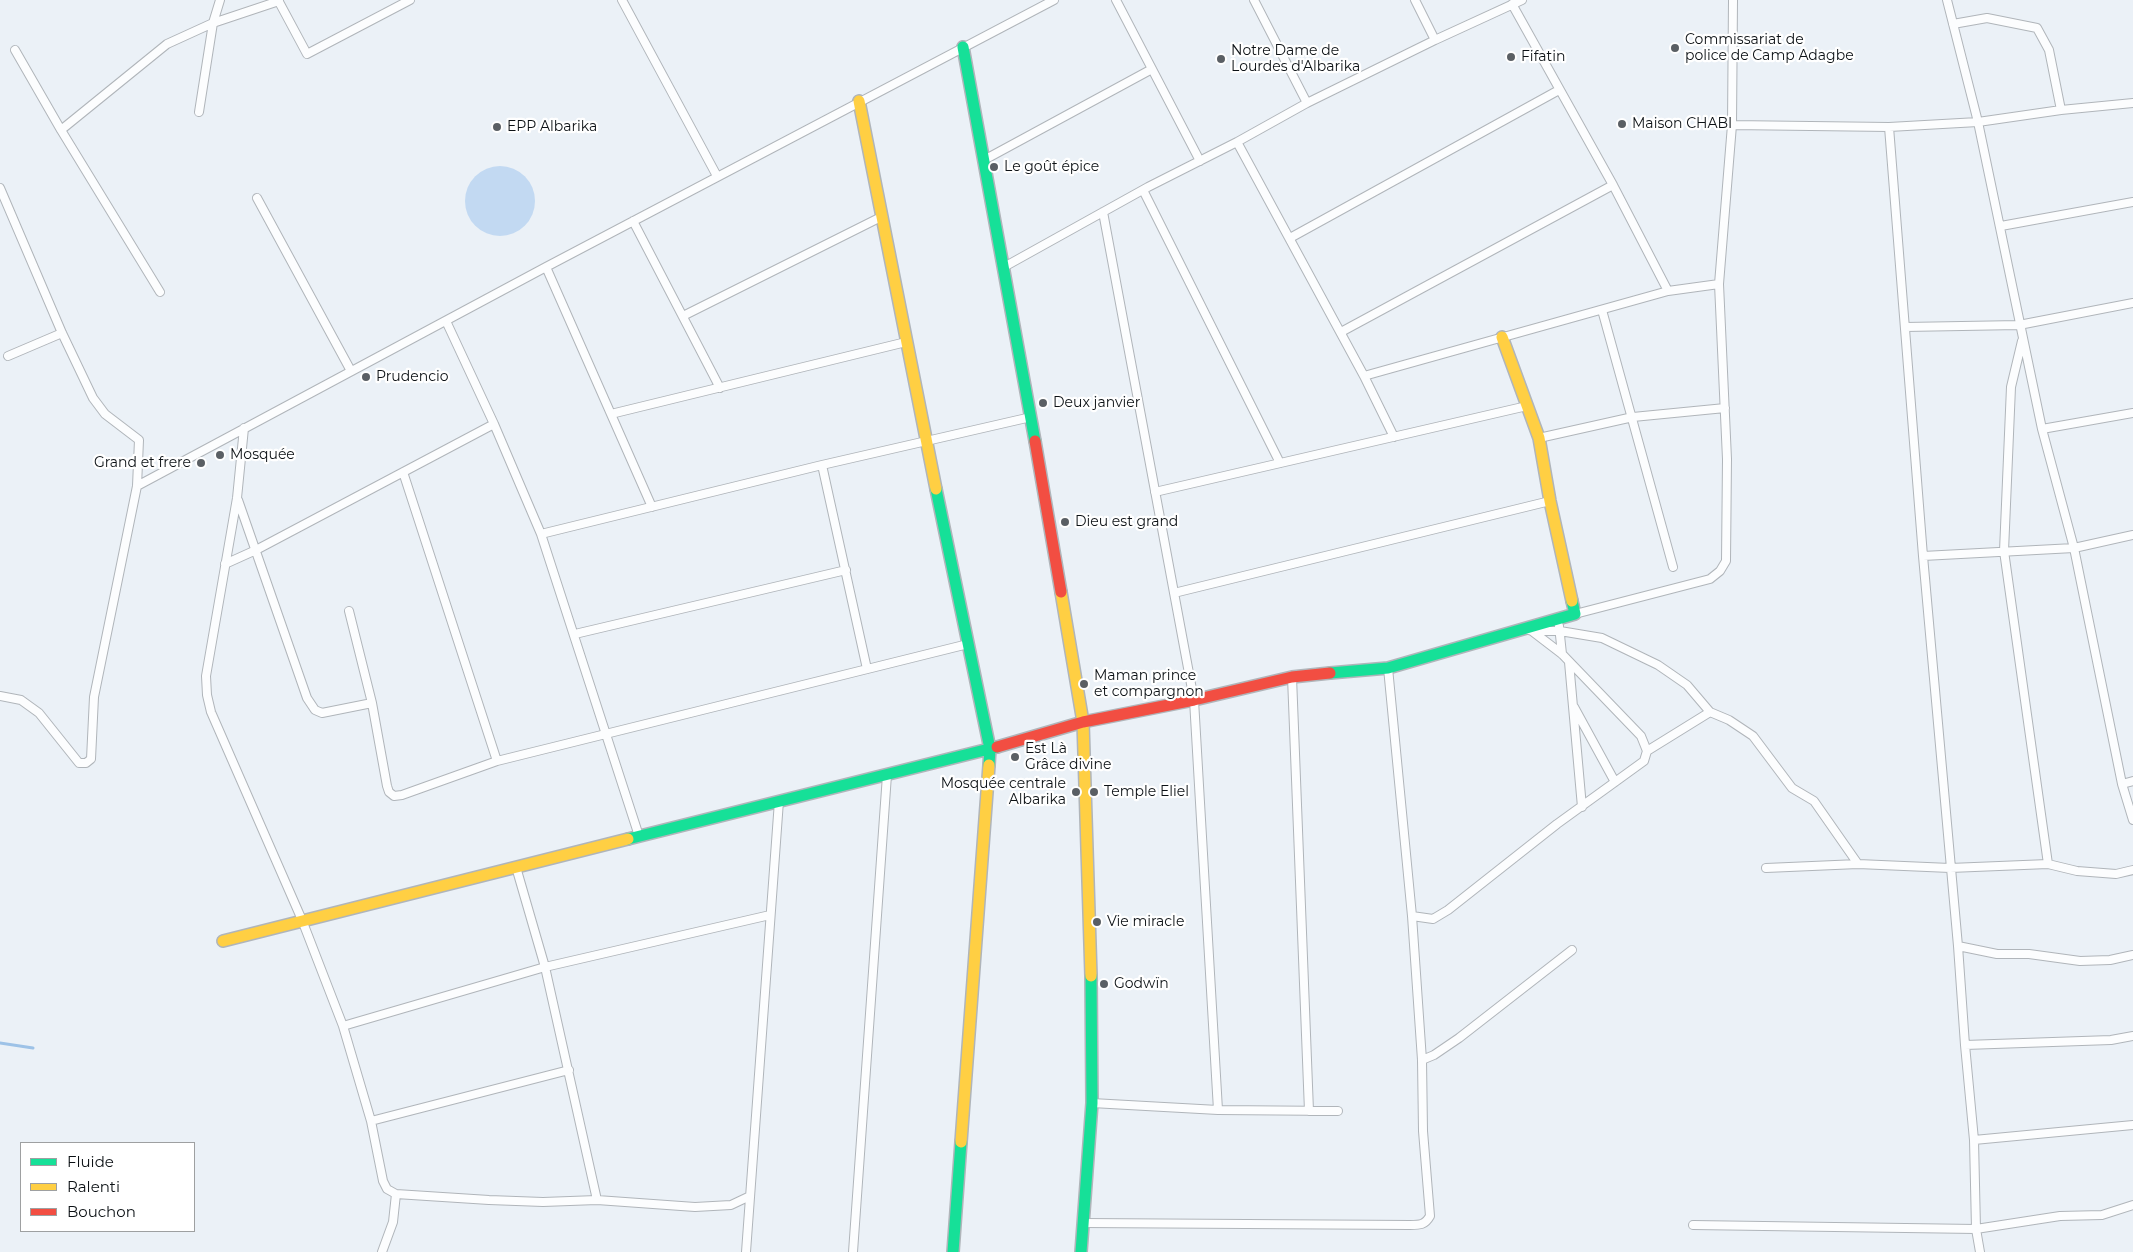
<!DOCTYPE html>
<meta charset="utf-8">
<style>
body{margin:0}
#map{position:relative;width:2133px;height:1252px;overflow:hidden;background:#ebf1f7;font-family:Montserrat,sans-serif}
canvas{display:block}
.legend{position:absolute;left:20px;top:1142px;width:175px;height:90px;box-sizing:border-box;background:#fff;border:1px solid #9ea0a1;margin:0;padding:6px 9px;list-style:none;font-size:15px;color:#0c1115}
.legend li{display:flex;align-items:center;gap:10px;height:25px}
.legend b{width:25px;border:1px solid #9ea0a1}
</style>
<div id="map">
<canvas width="2133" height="1252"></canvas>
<ul class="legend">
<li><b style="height:6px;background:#16e098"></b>Fluide</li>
<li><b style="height:6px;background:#ffcf43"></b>Ralenti</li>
<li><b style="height:6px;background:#f24e42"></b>Bouchon</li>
</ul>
</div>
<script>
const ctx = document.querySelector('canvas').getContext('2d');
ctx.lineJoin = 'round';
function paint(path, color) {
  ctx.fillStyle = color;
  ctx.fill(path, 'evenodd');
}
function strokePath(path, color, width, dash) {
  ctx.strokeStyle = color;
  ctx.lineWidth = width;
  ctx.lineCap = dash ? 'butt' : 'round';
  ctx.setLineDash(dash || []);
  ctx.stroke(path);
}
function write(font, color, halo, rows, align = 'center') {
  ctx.font = font + ' Montserrat,sans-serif';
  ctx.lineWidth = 4.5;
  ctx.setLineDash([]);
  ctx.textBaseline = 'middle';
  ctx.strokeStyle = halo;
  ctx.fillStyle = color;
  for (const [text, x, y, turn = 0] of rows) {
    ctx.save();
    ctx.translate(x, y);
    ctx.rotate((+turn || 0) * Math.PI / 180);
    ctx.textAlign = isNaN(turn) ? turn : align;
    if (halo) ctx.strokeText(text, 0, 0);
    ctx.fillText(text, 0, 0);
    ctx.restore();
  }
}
paint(new Path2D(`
 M465 201a35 35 0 1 1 70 0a35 35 0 1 1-70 0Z`), '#c2d9f2');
strokePath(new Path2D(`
 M0,1043L33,1048`), '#9dc2e7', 3);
const street = new Path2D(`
 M278,0L307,54L410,0
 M622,0L717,176
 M1116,0L1200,161
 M1254,0L1307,103
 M1415,0L1435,40
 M1733,0L1732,125L1889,127L1978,122L2061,110L2133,103
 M1947,0L1978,122L2042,429L2074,548L2133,535
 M1953,24L1987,18L2037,28L2049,50L2061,110
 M15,50L61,130L160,292
 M199,112L213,23L220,0
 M1889,127L1923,556L1958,946L1965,1045L1974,1140L1976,1229L1980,1252
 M61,130L167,44L213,23L279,1
 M1237,142L1364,376L1394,437
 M984,160L1152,69
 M0,188L62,333L93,398L105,414L139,440L137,486L94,697L91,759L86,763H79L39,713L21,700L0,696
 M1143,190L1280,463
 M257,198L351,371
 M1103,212L1194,700L1218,1110
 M633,221L720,388
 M2001,226L2133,202
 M1290,238L1559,90
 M546,267L652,507
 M1004,267L1148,187L1237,142L1307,103L1435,40L1522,0
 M1668,291L1719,284L1732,125
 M1602,310L1673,567
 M683,316L883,216
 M446,321L494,424L541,534L639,836
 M1905,327L2019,325L2133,303
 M1341,332L1613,185
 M2022,341L2011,387L2004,551L2048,864
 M8,356L62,333
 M1364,376L1668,291L1613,185L1512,4
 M611,414L906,342
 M244,428L237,498L206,676L207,695L211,712L302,920L343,1026L371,1121L383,1181L387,1189L396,1194L489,1200L543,1202L597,1200L695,1207L731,1205L750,1196
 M2042,429L2133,413
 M1539,438L1633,417L1725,408
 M822,465L1031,417
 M403,472L497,761
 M137,486L546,267L1054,0
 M1155,492L1527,406
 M238,500L307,698L315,710L322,713L372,703
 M541,534L822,465L867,669
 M1923,556L2074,548L2122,784L2133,820
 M225,564L256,550L494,424
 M1174,593L1550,501
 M349,611L372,703L387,786L389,792L394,796L402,795L497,761L968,644
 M1575,614L1710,579L1720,571L1726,561L1727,459L1719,284
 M1559,626L1562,654
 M1532,631H1560L1602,638L1658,665L1687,685L1710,712L1729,720L1753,736L1792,788L1814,801L1858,864
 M575,634L846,570
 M1569,662L1582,807
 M1292,677L1309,1111
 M1574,707L1615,782
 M1647,751L1710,712
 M2122,784L2133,781
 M516,867L545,967L597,1200
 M1766,868L1858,864L1950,868L2048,864L2077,871L2116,874L2133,870
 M1412,916L1433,919L1448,910L1557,824L1644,761L1647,751L1641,736L1562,654L1532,631L1525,629
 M1958,946L1997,954H2029L2080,961L2110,960L2133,955
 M343,1026L545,967L770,915
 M1965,1045L2111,1040L2133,1036
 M1422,1060L1434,1055L1459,1038L1572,950
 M1092,1103L1218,1110L1338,1111
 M371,1121L569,1070
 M1974,1140L2133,1125
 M1083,1223L1410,1225C1420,1225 1425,1225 1430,1216L1423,1131L1422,1060L1412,916L1388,668
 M1693,1225L1976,1229L2060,1216L2102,1215L2133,1205
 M382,1252L393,1222L396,1194
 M746,1252L779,801
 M853,1252L887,775`);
const fast = new Path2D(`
 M963,47L1035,441
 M936,489L990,749L989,765
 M1330,673L1388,668L1575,614L1572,601
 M628,839L997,747
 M953,1252L961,1142
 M1081,1252L1092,1103L1091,976`);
const slow = new Path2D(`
 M859,101L936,489
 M1502,337L1539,438L1550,501L1572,601
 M1061,592L1083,722L1091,976
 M223,941L628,839
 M961,1142L989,765`);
const jam = new Path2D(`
 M1035,441L1061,592
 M997,747L1083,722L1194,700L1292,677L1330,673`);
strokePath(street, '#b0b5ba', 10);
strokePath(fast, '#b0b5ba', 14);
strokePath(slow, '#b0b5ba', 14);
strokePath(jam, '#b0b5ba', 14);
strokePath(street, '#fcfdfe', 8);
strokePath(fast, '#16e098', 11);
strokePath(slow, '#ffcf43', 11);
strokePath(jam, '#f24e42', 11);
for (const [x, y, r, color] of [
 [1675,48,5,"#5a5f64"],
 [1511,57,5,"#5a5f64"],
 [1221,59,5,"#5a5f64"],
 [1622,124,5,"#5a5f64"],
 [497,127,5,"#5a5f64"],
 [994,167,5,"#5a5f64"],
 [366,377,5,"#5a5f64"],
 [1043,403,5,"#5a5f64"],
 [220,455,5,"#5a5f64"],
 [201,463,5,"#5a5f64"],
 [1065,522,5,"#5a5f64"],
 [1084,684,5,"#5a5f64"],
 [1015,757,5,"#5a5f64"],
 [1076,792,5,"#5a5f64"],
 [1094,792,5,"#5a5f64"],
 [1097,922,5,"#5a5f64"],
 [1104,984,5,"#5a5f64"]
]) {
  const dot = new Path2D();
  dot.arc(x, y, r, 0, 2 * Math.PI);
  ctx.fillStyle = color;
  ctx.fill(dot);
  strokePath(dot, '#fff', 2);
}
write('14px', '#0c1115', '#fff', [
 ["Commissariat de",1685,40],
 ["police de Camp Adagbe",1685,56],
 ["Notre Dame de",1231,51],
 ["Lourdes d'Albarika",1231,67],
 ["Fifatin",1521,57],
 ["Maison CHABI",1632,124],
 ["EPP Albarika",507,127],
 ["Le goût épice",1004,167],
 ["Prudencio",376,377],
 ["Deux janvier",1053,403],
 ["Mosquée",230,455],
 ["Grand et frere",191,463,"right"],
 ["Dieu est grand",1075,522],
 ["Maman prince",1094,676],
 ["et compargnon",1094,692],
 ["Est Là",1025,749],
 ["Grâce divine",1025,765],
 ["Mosquée centrale",1066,784,"right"],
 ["Albarika",1066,800,"right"],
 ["Temple Eliel",1104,792],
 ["Vie miracle",1107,922],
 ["Godwïn",1114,984]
], 'left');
</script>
